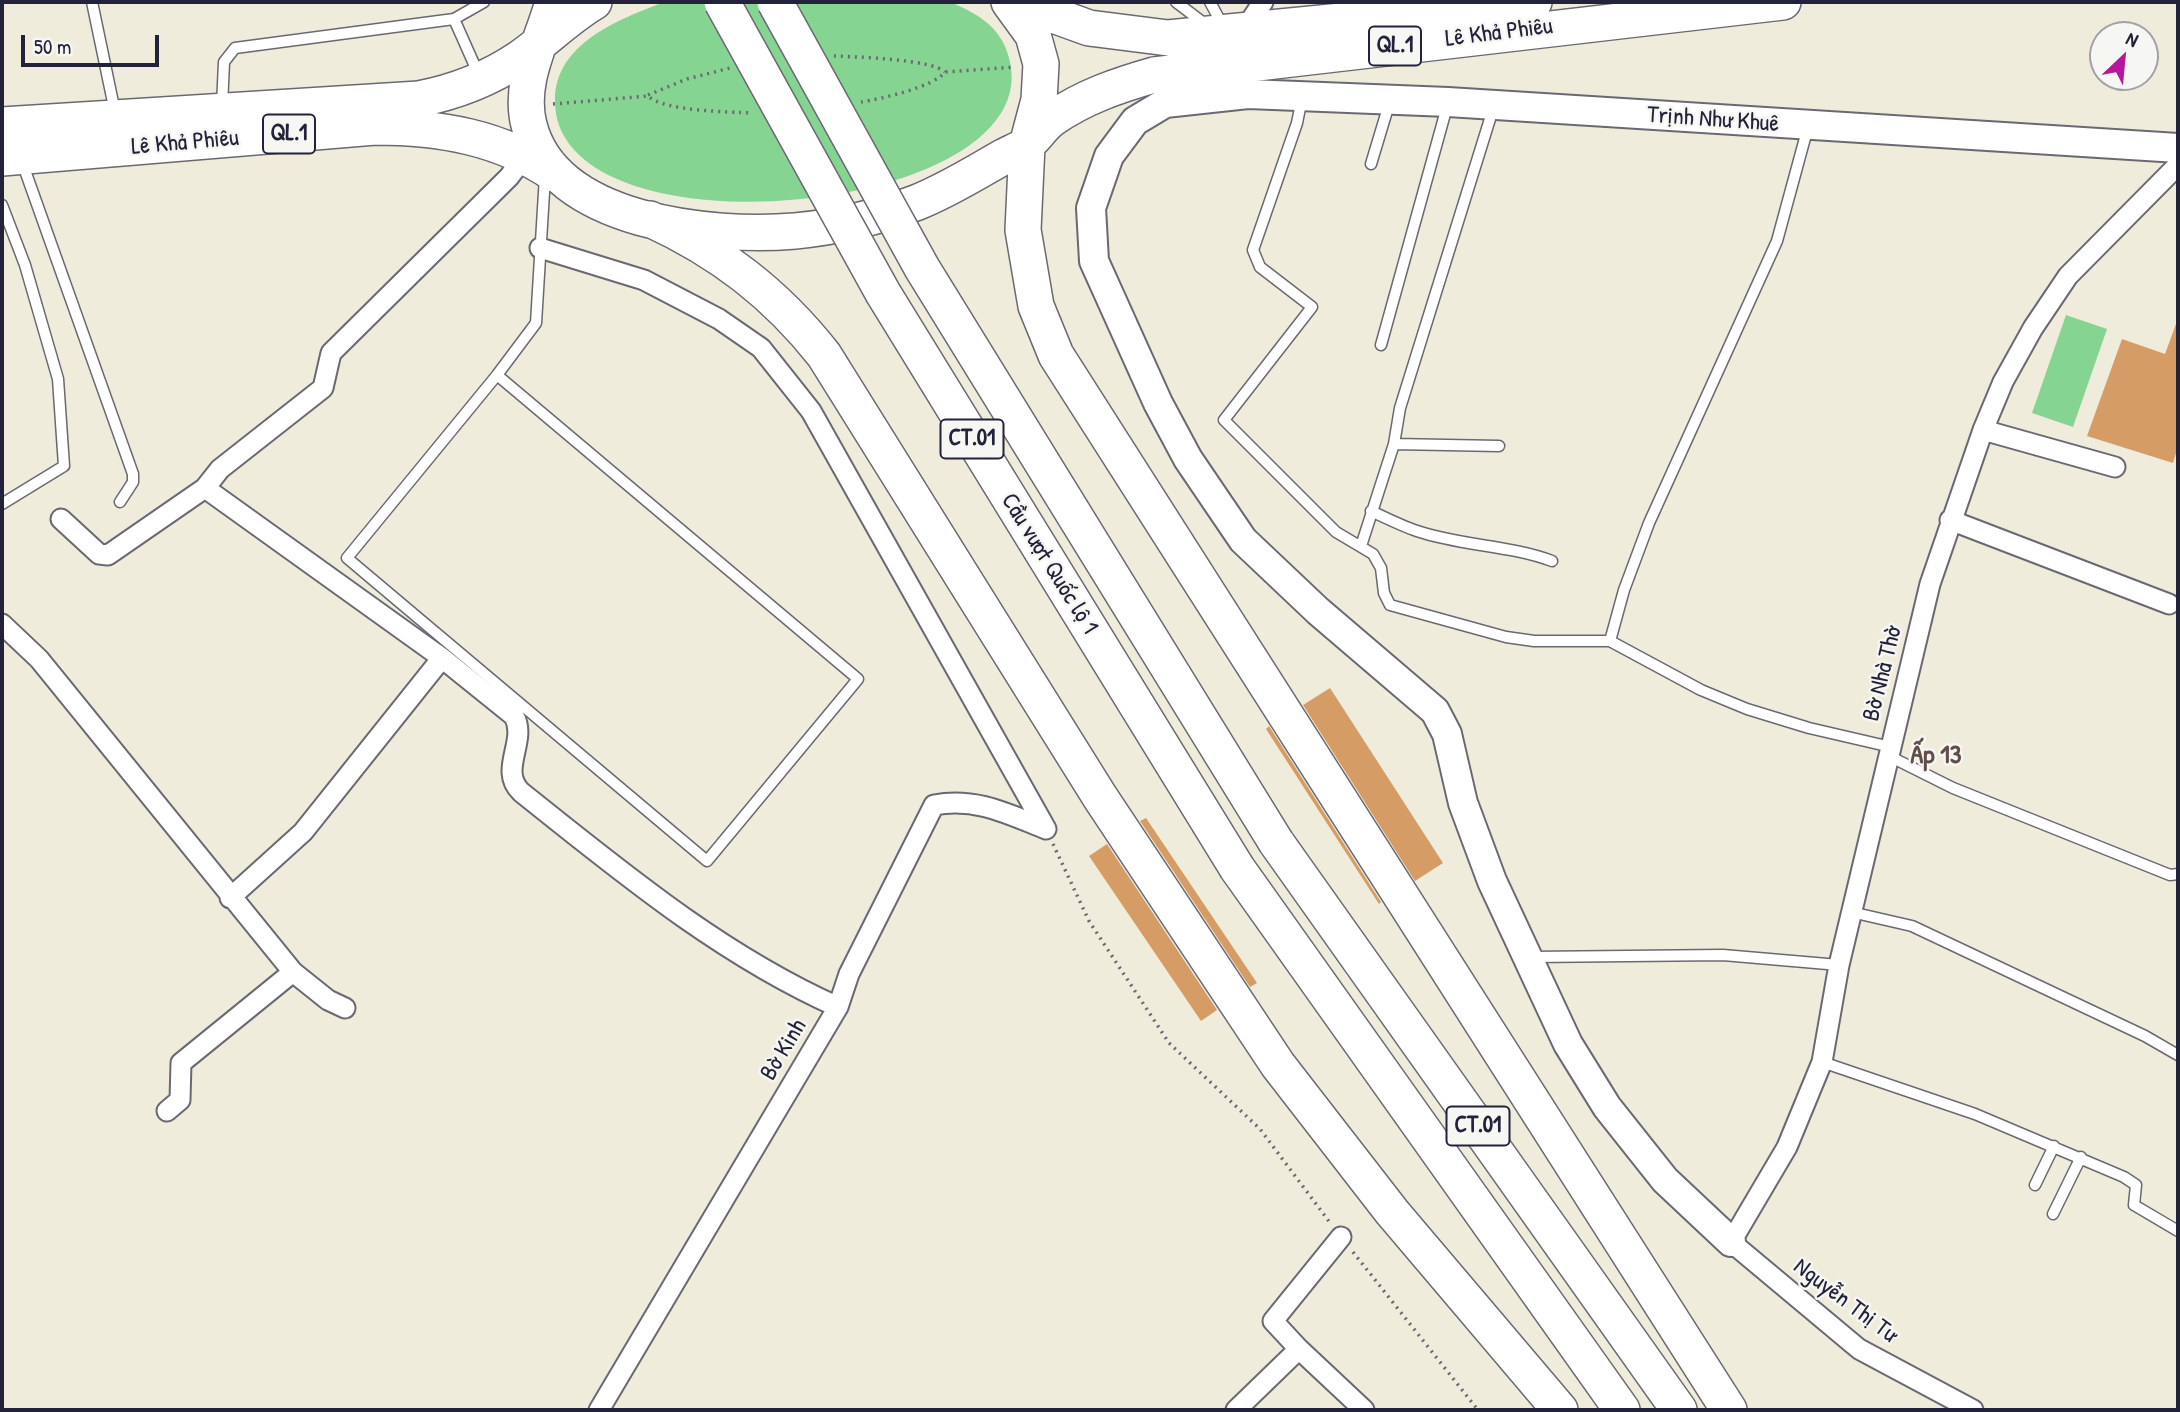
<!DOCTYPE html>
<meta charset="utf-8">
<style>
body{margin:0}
#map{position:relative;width:2180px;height:1412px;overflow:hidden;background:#f0ecdb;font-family:"Patrick Hand",sans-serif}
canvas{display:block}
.frame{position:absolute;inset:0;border:4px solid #22223b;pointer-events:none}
.north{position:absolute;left:2089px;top:21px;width:70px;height:70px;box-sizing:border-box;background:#f6f6f2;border:2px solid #a1a1a9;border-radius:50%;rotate:26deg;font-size:19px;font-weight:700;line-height:28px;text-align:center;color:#22223b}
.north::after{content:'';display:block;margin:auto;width:24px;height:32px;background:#b5179e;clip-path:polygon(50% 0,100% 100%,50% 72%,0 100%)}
.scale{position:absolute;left:21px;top:35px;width:138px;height:32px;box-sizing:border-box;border:4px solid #22223b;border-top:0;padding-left:9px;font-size:21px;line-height:24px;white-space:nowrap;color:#22223b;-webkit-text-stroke:5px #f6f6f2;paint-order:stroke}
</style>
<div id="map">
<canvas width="2180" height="1412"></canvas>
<div class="frame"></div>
<div class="north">N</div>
<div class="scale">50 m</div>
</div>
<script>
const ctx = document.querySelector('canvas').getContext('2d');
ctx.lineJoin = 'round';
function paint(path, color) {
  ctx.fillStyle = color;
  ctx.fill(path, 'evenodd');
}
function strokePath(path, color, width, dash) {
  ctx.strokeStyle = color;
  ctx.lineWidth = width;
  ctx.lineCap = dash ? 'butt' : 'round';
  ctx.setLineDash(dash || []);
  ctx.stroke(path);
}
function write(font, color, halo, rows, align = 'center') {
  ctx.font = font + ' "Patrick Hand",sans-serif';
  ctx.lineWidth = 5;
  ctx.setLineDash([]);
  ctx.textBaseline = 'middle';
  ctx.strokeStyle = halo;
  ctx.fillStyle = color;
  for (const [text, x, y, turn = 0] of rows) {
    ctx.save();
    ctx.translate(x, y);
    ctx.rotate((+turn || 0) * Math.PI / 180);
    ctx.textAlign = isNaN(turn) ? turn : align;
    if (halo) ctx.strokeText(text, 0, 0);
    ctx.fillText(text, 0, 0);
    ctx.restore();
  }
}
paint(new Path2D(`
 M664,2H950C979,14 1003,28 1010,62C1044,216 555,262 555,101C555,43 618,20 664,2Z
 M2066,315L2107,329L2073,427L2032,413Z`), '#86d492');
paint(new Path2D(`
 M2176,324H2178V447L2173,463L2087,436L2122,339L2165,354Z
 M1330,688L1443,863L1415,881L1303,705Z
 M1269,726L1381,902L1379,904L1266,729Z
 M1146,818L1257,983L1250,987L1140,821Z
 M1107,844L1217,1010L1201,1021L1089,856Z`), '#d69c65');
const lane = new Path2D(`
 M92,2L115,112
 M1176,2L1205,24
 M1210,2L1223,26
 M454,19L478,73
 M1302,98L1297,123L1253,250L1260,267L1312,307L1224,420L1336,532L1373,554L1381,568L1384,593L1390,605L1506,637L1534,641H1610L1701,690L1747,709L1809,728L1891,747
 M222,106L224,62L235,48L454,19L484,2
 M1494,106L1400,408L1394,444L1499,446
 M22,162L133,474V482L120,502
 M1371,164L1390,101
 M2,205L25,265L58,379L64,466L2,504
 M1381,345L1448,103
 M497,375L858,679L707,861L347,558L497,375L536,323L545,176
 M1371,511C1386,518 1402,526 1417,531C1461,546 1509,545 1552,561
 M1361,546L1394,444
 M1610,641L1624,590L1649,523L1777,241L1808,127
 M1889,756L1953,788L2170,875L2178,874
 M1851,912L1912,926L2145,1036L2178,1055
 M1532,957L1723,955L1839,965
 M1822,1062L1975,1114L2124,1177L2136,1185L2134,1205L2178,1231
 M2035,1185L2054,1146
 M2053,1214L2081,1157`);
const street = new Path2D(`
 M1243,32L1263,2
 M524,157L509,177L331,353L323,388L220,469L205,488L442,658L514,716C528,741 498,770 521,792C620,871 721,955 838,1007
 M540,248L644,280L719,319L761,348L811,411L1046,829
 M1983,430L2115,467
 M61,519L99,554L108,555L205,488
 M1950,520L2169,604
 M2,624L39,659L293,972L328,1000L345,1008
 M230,898L303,832L442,658
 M167,1111L180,1100L181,1063L293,972
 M1299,1349L1273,1321L1341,1237
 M599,1410L838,1007L849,974L934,805C976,797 1008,814 1046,829
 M1236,1410L1299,1349L1364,1410
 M1973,1410L1859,1349L1731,1242L1787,1147L1822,1062L1839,965L1930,584L1983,430L2003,382L2033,328L2068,276L2178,165`);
const secondary = new Path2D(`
 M1731,1242L1665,1180L1607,1107L1568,1044L1492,881L1463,803L1447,734L1435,711L1318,611L1243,540L1188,459L1158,403L1094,261L1091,208L1109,156L1135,121L1165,103L1248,94L1448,102L2178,148`);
const highway = new Path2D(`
 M553,2C542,42 518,82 529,125C553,223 712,238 795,231C837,227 879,217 918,202C948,190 975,173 1003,157C1010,153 1019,150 1026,145C1036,138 1042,126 1052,119C1083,97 1119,85 1154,75L1783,2
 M1009,2L1033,35L1041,64L1039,100L1027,145L1023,230L1036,306L1056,355L1729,1410
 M1017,2L1089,28L1168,38L1534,2
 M2,125L419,99C455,92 489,79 520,58C546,40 567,18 594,2
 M2,158L375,127C439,127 500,137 554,174
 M650,219C720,251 776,294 824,355L1100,797L1278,1065L1392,1212L1560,1410
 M1276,842L1679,1410
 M1237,868L1622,1410`);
strokePath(lane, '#6a6973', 13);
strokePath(street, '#6a6973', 23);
strokePath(secondary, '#6a6973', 32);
strokePath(highway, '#6a6973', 38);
strokePath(new Path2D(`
 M834,56C856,57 931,59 945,72
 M648,95L687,79L730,68
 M861,102C880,99 934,87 945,72L1014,67
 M553,104L648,96C663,111 730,112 752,113
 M1053,844L1089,921L1169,1043L1260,1129L1331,1224
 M1353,1252L1478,1410`), '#6a6973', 3.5, [2, 5]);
strokePath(lane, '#fff', 10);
strokePath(street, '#fff', 19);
strokePath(secondary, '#fff', 28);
strokePath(highway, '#fff', 35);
const highwayBridge = new Path2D(`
 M722,2L883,293L1237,868
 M775,2L922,268L1276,842`);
strokePath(highwayBridge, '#6a6973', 38, []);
strokePath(highwayBridge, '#fff', 35);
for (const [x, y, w] of [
 [1395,46,52],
 [289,134,52],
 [972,439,63],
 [1478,1126,63]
]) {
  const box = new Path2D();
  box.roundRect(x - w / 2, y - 19.5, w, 39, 5);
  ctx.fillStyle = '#f6f6f2';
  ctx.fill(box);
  strokePath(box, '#22223b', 2);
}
write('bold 23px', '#22223b', null, [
 ["QL.1",1395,46],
 ["QL.1",289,134],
 ["CT.01",972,439],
 ["CT.01",1478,1126]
]);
write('24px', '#22223b', '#f6f6f2', [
 ["Lê Khả Phiêu",1499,33,-7],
 ["Trịnh Như Khuê",1713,120,4],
 ["Lê Khả Phiêu",185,143,-5],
 ["Cầu vượt Quốc lộ 1",1049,564,58],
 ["Bờ Nhà Thờ",1883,674,-76],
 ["Bờ Kinh",784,1050,-59],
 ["Nguyễn Thị Tư",1845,1301,37]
]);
write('bold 26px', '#614d4a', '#f6f6f2', [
 ["Ấp 13",1936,756]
]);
</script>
